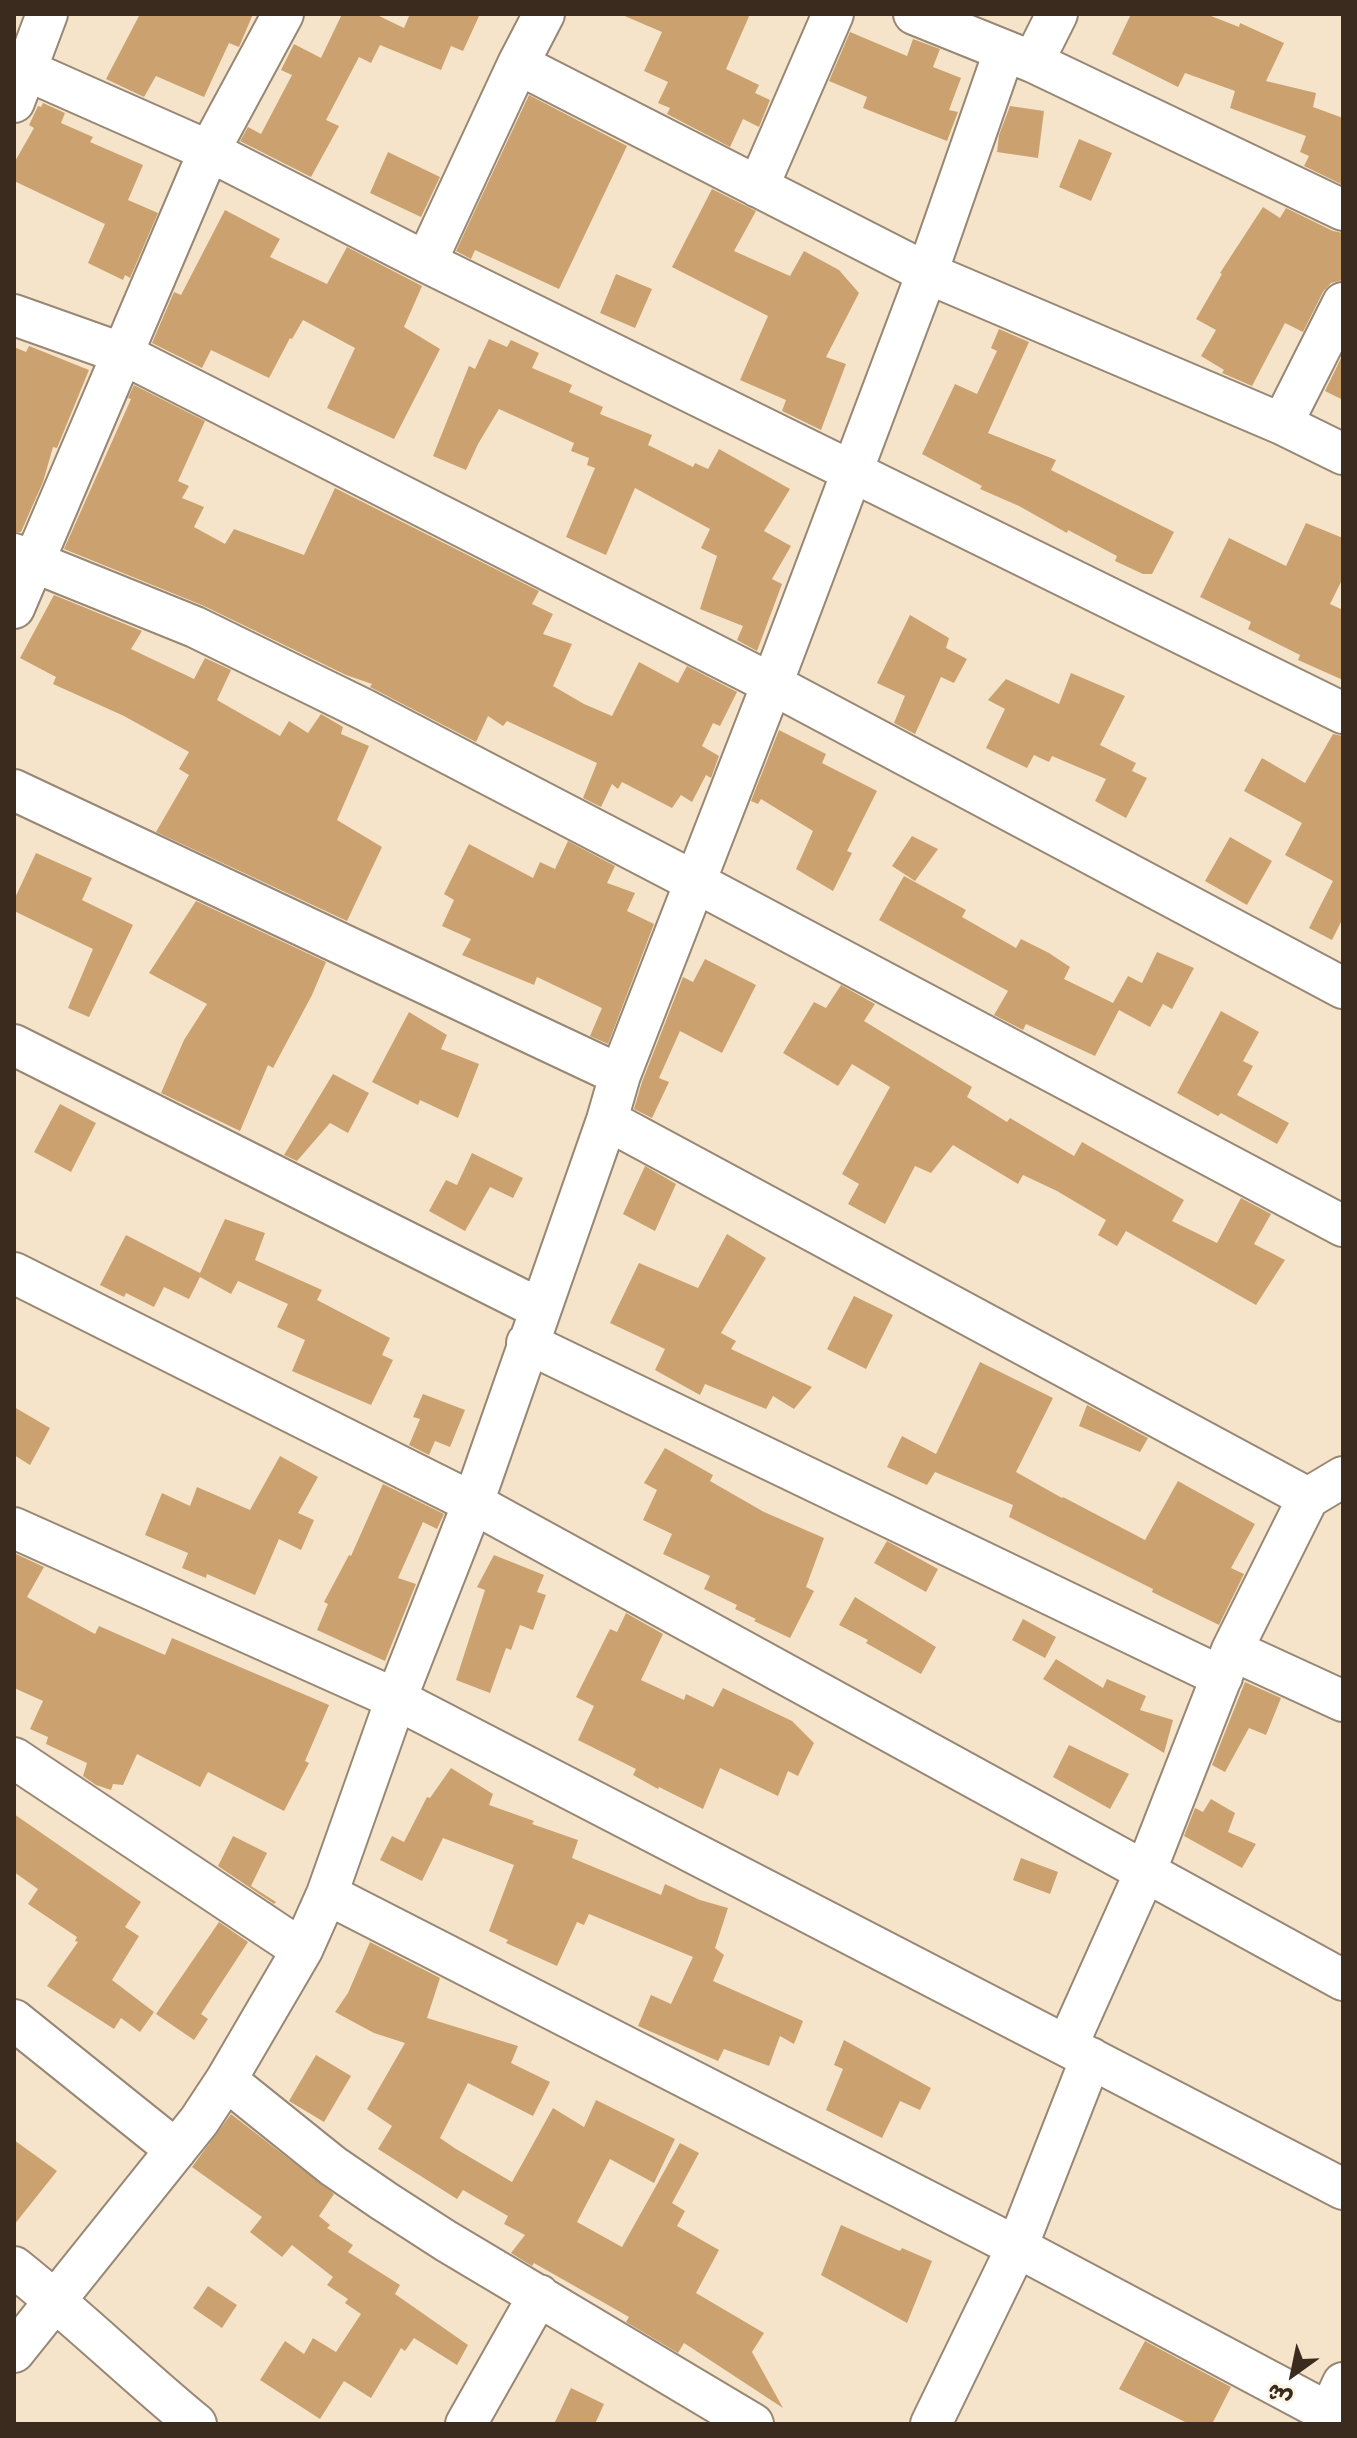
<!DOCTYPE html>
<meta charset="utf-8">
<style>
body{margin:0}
#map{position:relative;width:1357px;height:2438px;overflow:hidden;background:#f5e4c9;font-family:Mynerve,"Playpen Sans Arabic",sans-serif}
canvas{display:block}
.frame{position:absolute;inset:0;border:16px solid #3b2a1e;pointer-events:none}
.north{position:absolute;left:1253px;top:2334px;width:80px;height:80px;-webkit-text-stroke:6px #fcf5e5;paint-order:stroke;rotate:213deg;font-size:22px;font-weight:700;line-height:32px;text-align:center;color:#3b2a1e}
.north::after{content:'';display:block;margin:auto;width:28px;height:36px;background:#3b2a1e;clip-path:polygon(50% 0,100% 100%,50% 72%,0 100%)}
</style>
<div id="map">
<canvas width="1357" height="2438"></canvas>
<div class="frame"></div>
<div class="north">ش</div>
</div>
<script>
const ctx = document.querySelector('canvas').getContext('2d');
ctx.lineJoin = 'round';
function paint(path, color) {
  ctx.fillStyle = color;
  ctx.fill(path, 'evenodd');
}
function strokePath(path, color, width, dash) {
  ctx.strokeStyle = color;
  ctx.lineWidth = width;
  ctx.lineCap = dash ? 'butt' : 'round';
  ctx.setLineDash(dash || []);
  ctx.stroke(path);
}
paint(new Path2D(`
 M140,14H253L239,47L229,43L204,97L156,76L144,97L106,79Z
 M342,14H375L404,28L410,14H480L463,51L451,46L441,70L380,45L371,63L359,57L326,120L339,126L311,177L240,141L248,127L261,134L292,75L281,70L294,44L321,58Z
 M620,14H750L726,69L759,85L755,93L770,100L759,127L743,119L730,147L667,114L670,108L658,103L668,82L644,71L662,32Z
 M1131,14H1206L1239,27L1240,23L1284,43L1266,81L1316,93L1313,107L1343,118V185L1304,166L1309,156L1300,152L1306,136L1230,108L1235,91L1185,73L1178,87L1112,54Z
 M850,32L907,56L913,39L940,49L933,67L961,78L949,110L958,112L947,141L863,108L867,97L829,81Z
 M529,95L627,146L559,289L475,250L471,259L456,251Z
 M43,103L65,113L61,123L93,137L90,142L143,165L128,200L158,213L130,278L125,275L123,280L88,263L105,224L14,181V163L34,128L29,125L38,106L41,107Z
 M1010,106L1044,111L1038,158L997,152L999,135Z
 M1079,139L1112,153L1091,201L1059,187Z
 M388,152L440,177L421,217L370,193Z
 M712,189L756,211L734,251L790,276L804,251L839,270L859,293L826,357L846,364L821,430L782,411L786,400L740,380L768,316L672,267Z
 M1263,207L1280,218L1286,208L1333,231L1343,233V280L1331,283L1323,292L1303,332L1285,323L1252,386L1222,373L1224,370L1201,356L1216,330L1196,319L1222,274L1220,273Z
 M225,210L280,239L270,257L327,284L347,247L422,286L404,327L440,349L394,439L327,408L355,348L303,320L292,339L290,338L269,378L211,350L202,368L152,343L174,292L181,295Z
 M616,274L652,289L635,328L600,313Z
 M999,329L1029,342L988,433L1056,460L1051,470L1174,532L1152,574H1143L1115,561L1117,556L1068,530L1067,533L1019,506L980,489L982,486L922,454L955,384L977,394L997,351L991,348Z
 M489,339L507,347L511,340L539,353L532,368L572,385L569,392L603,407L600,414L652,435L648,445L693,467L695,463L708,469L719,449L790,489L764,531L791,546L772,579L782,584L757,651L737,640L743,626L700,609L717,556L701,548L710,529L635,488L606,555L566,537L595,468L587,465L589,458L571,451L574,443L499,409L478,444L466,470L433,456L469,366L475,369Z
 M29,346L89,370L57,448L53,447L43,482L21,532H14V347L26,352Z
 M1343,354V400L1325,391Z
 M134,385L205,421L178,481L189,486L182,498L204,507L194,527L225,544L234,529L304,555L335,488L539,591L532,604L553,614L543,634L572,644L553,686L584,704L612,716L639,662L678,683L687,666L737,692L720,726L713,723L702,746L719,756L711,778L706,775L692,802L681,795L672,808L622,782L618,789L612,784L601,807L583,798L597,763L507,721L503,726L488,716L476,742L370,687L372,684L346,675L204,606L64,549L131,399L128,398Z
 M1306,523L1343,538V578L1330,604L1343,610V680L1298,660L1300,655L1248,629L1251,622L1200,597L1229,538L1286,566Z
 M54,595L142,631L131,649L194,679L205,658L231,670L217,700L280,736L289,721L308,733L321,714L343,727L341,734L369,746L337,820L382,847L347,921L156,832L189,775L179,769L189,752L124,716L53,684L56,677L20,658Z
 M910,615L949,638L946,648L967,659L954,683L941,677L915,734L894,723L905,696L877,683Z
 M1071,673L1125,696L1100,745L1136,763L1132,771L1147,778L1126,818L1095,801L1106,779L1052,756L1049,762L1034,755L1027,768L986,748L1005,709L988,700L1006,679L1059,704Z
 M779,730L826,754L822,763L877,791L847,851L852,853L833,891L796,869L813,831L761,799L758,804L751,801Z
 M1333,734L1343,736V918L1332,940L1309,928L1333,881L1285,855L1302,823L1244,791L1262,758L1305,783Z
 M912,836L938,849L915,881L892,866Z
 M1230,837L1272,861L1247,905L1205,881Z
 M568,841L615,866L607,883L635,893L627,911L654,924L608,1044L590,1036L602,1008L537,977L534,985L462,955L471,939L442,926L454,900L444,894L469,844L533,878L540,862L555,869Z
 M36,853L92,878L82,900L133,925L89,1017L68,1008L93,949L14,911V900Z
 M904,876L966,910L962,917L1016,948L1021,939L1049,953L1070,967L1064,979L1113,1003L1128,976L1142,983L1157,952L1194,968L1172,1009L1163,1004L1150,1027L1119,1010L1095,1056L1026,1024L1023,1030L994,1015L1008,991L879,920Z
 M196,901L326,962L312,995L273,1068L268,1065L240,1131L161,1093L184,1040L207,1004L149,973Z
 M705,959L756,985L722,1053L680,1031L659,1078L669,1082L652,1118L634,1109L642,1082L683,977L693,982Z
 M841,985L875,1004L864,1021L972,1087L967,1097L1007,1122L1010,1118L1074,1156L1082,1142L1184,1200L1172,1221L1217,1243L1241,1198L1271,1214L1254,1244L1285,1260L1256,1305L1126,1231L1117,1246L1098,1235L1106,1220L1057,1191L1023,1175L1018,1184L953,1145L931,1173L915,1166L885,1224L848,1204L859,1184L842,1174L890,1087L852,1064L838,1086L783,1053L814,1002L826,1008Z
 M1221,1011L1259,1032L1243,1061L1253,1066L1237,1095L1289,1123L1277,1144L1221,1113L1218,1116L1177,1093Z
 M409,1012L447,1035L441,1049L479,1064L458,1118L420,1100L418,1105L372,1082Z
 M333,1074L369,1093L348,1133L330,1123L297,1161L284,1155Z
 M60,1104L96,1123L71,1172L34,1152Z
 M472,1153L523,1178L513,1198L490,1187L465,1231L429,1211L446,1180L457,1185Z
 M645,1166L676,1184L655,1231L623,1214Z
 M225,1219L265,1233L255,1260L322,1290L317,1300L390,1338L382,1355L393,1360L371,1405L292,1371L305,1340L277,1327L288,1304L238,1281L231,1294L200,1277L189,1299L164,1287L154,1307L126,1293L124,1297L100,1285L126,1235L200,1273Z
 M727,1234L766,1258L721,1333L736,1341L731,1349L812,1387L794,1409L773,1396L766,1409L705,1384L700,1395L655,1370L665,1349L610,1323L639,1263L698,1288Z
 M854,1296L893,1315L866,1369L827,1349Z
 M980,1362L1053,1398L1016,1472L1062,1498L1063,1497L1145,1540L1178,1481L1255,1524L1231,1568L1244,1574L1219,1625L1152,1592L1153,1589L1009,1517L1013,1505L935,1472L927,1485L887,1467L902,1436L936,1454Z
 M423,1394L465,1410L450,1447L435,1441L429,1455L409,1445L420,1419L413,1417Z
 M1087,1405L1148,1438L1140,1452L1079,1426Z
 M14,1407L50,1428L30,1465L14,1455Z
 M665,1448L713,1475L710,1481L764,1512L824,1538L806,1587L814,1591L790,1638L754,1621L756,1619L735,1609L737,1605L704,1589L710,1576L663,1554L672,1534L643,1520L657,1490L644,1483Z
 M280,1456L318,1477L298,1513L314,1520L301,1550L279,1539L255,1595L207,1574L206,1578L182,1568L188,1553L145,1535L162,1493L190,1506L197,1487L250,1510Z
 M383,1484L444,1514L437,1529L423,1522L398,1578L416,1584L385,1661L317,1630L328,1604L324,1602L349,1555L351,1556Z
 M887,1541L938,1569L926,1592L874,1563Z
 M14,1553L44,1567L27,1597L95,1634L99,1626L165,1655L172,1638L329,1705L305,1761L309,1763L284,1811L208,1772L200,1787L137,1754L123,1785L113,1784L111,1790L96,1785L83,1776L87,1763L46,1744L48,1737L30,1729L43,1701L14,1688Z
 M494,1555L544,1575L537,1592L546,1595L533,1630L520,1625L511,1650L506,1648L490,1693L456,1680L485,1590L477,1587Z
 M855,1597L936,1647L921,1674L866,1643L868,1640L839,1625Z
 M626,1613L663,1634L641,1680L684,1700L686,1694L713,1707L723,1688L792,1721L814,1743L798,1776L788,1771L778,1796L720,1768L703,1809L659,1787L658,1789L633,1775L636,1769L578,1740L594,1706L576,1697L610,1629L617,1632Z
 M1023,1619L1056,1637L1045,1658L1012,1640Z
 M1056,1659L1103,1688L1107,1679L1146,1696L1140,1710L1173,1720L1164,1753L1043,1679Z
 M1245,1682L1281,1698L1266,1735L1249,1728L1225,1772L1212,1765Z
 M1069,1745L1129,1774L1110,1809L1053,1777Z
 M451,1768L493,1794L489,1805L534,1821L532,1824L578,1840L572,1858L661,1895L665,1884L700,1900L728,1908L715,1948L724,1955L713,1981L803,2021L794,2044L780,2036L769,2066L724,2049L718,2061L638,2026L651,1995L671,2004L693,1957L589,1914L584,1925L577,1922L557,1966L506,1943L508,1940L489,1931L514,1865L443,1838L422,1881L380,1860L392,1836L404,1842L427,1797L430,1798Z
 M1211,1799L1235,1813L1228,1832L1256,1844L1242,1868L1184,1836L1195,1808L1203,1812Z
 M14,1814L141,1902L125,1927L139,1936L112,1980L154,2012L140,2032L121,2018L114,2029L47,1986L78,1942L75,1941L77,1937L28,1904L38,1889L14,1872Z
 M233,1836L267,1853L251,1886L276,1902L274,1904L218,1866Z
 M1021,1858L1058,1872L1050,1894L1013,1880Z
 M219,1922L248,1942L201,2014L208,2019L194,2040L156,2014Z
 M370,1942L440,1978L427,2018L518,2046L511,2063L550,2082L533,2116L468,2083L440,2138L456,2149L512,2182L553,2108L584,2127L596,2100L675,2139L654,2183L610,2159L577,2222L622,2247L680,2143L699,2153L672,2203L685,2211L677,2226L719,2250L696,2293L764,2333L752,2352L783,2408L684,2343L678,2353L626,2322L629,2317L534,2263L532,2266L511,2253L525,2235L504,2224L508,2216L463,2190L457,2199L378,2149L392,2126L367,2109L405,2043L374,2033L335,2012L348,1993Z
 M844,2040L931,2088L920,2110L900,2101L882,2138L826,2110L843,2069L834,2065Z
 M316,2055L351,2076L324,2122L289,2101Z
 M231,2114L334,2194L319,2216L330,2225L327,2228L353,2245L348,2252L400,2285L395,2294L468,2345L457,2365L414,2338L405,2351L401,2348L371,2398L344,2381L320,2419L260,2380L285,2341L304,2354L313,2338L336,2352L361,2314L345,2303L348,2299L327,2285L333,2277L292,2245L282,2257L250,2232L262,2217L192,2167Z
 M14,2140L57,2171L14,2225Z
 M841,2225L900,2251L902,2248L932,2261L907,2323L821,2275Z
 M208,2286L237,2305L222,2328L193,2308Z
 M1145,2341L1231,2387L1212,2424H1189L1119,2389Z
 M571,2388L604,2404L595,2424H554Z`), '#cba26f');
const minor = new Path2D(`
 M914,14L1033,62L1343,210
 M1033,62L1057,14
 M518,64L927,273L1282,424L1343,454
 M26,70L209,151L426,262L1343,713
 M14,102L47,14
 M758,187L833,14
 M426,262L518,64L544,14
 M14,315L121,353L772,684L1343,988
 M1282,424L1343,303
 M14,554L195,627L365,710L695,882L1343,1226
 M14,608L209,151L283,14
 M14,790L620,1075
 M14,1045L540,1309
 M607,1120L1308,1498
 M14,1273L473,1503L1343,1980
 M527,1343L1222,1677
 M14,1528L396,1699L1343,2189
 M1232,1650L1343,1701
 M14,1758L302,1950
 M327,1894L1017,2247L1329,2413
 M14,2020L176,2150
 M1067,2046L1146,1870L1232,1650L1308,1498L1343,1477
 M226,2080L333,2166L384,2201L446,2241L753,2424
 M14,2267C77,2317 134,2373 196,2424
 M14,2352L199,2121L226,2080L302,1950L327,1894L396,1699L473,1503L607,1120L620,1075L772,684L927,273L1004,52
 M466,2424L539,2295
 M931,2424L1017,2247L1091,2058
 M1324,2424L1343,2383`);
strokePath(minor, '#988774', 44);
strokePath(minor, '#fff', 40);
</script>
